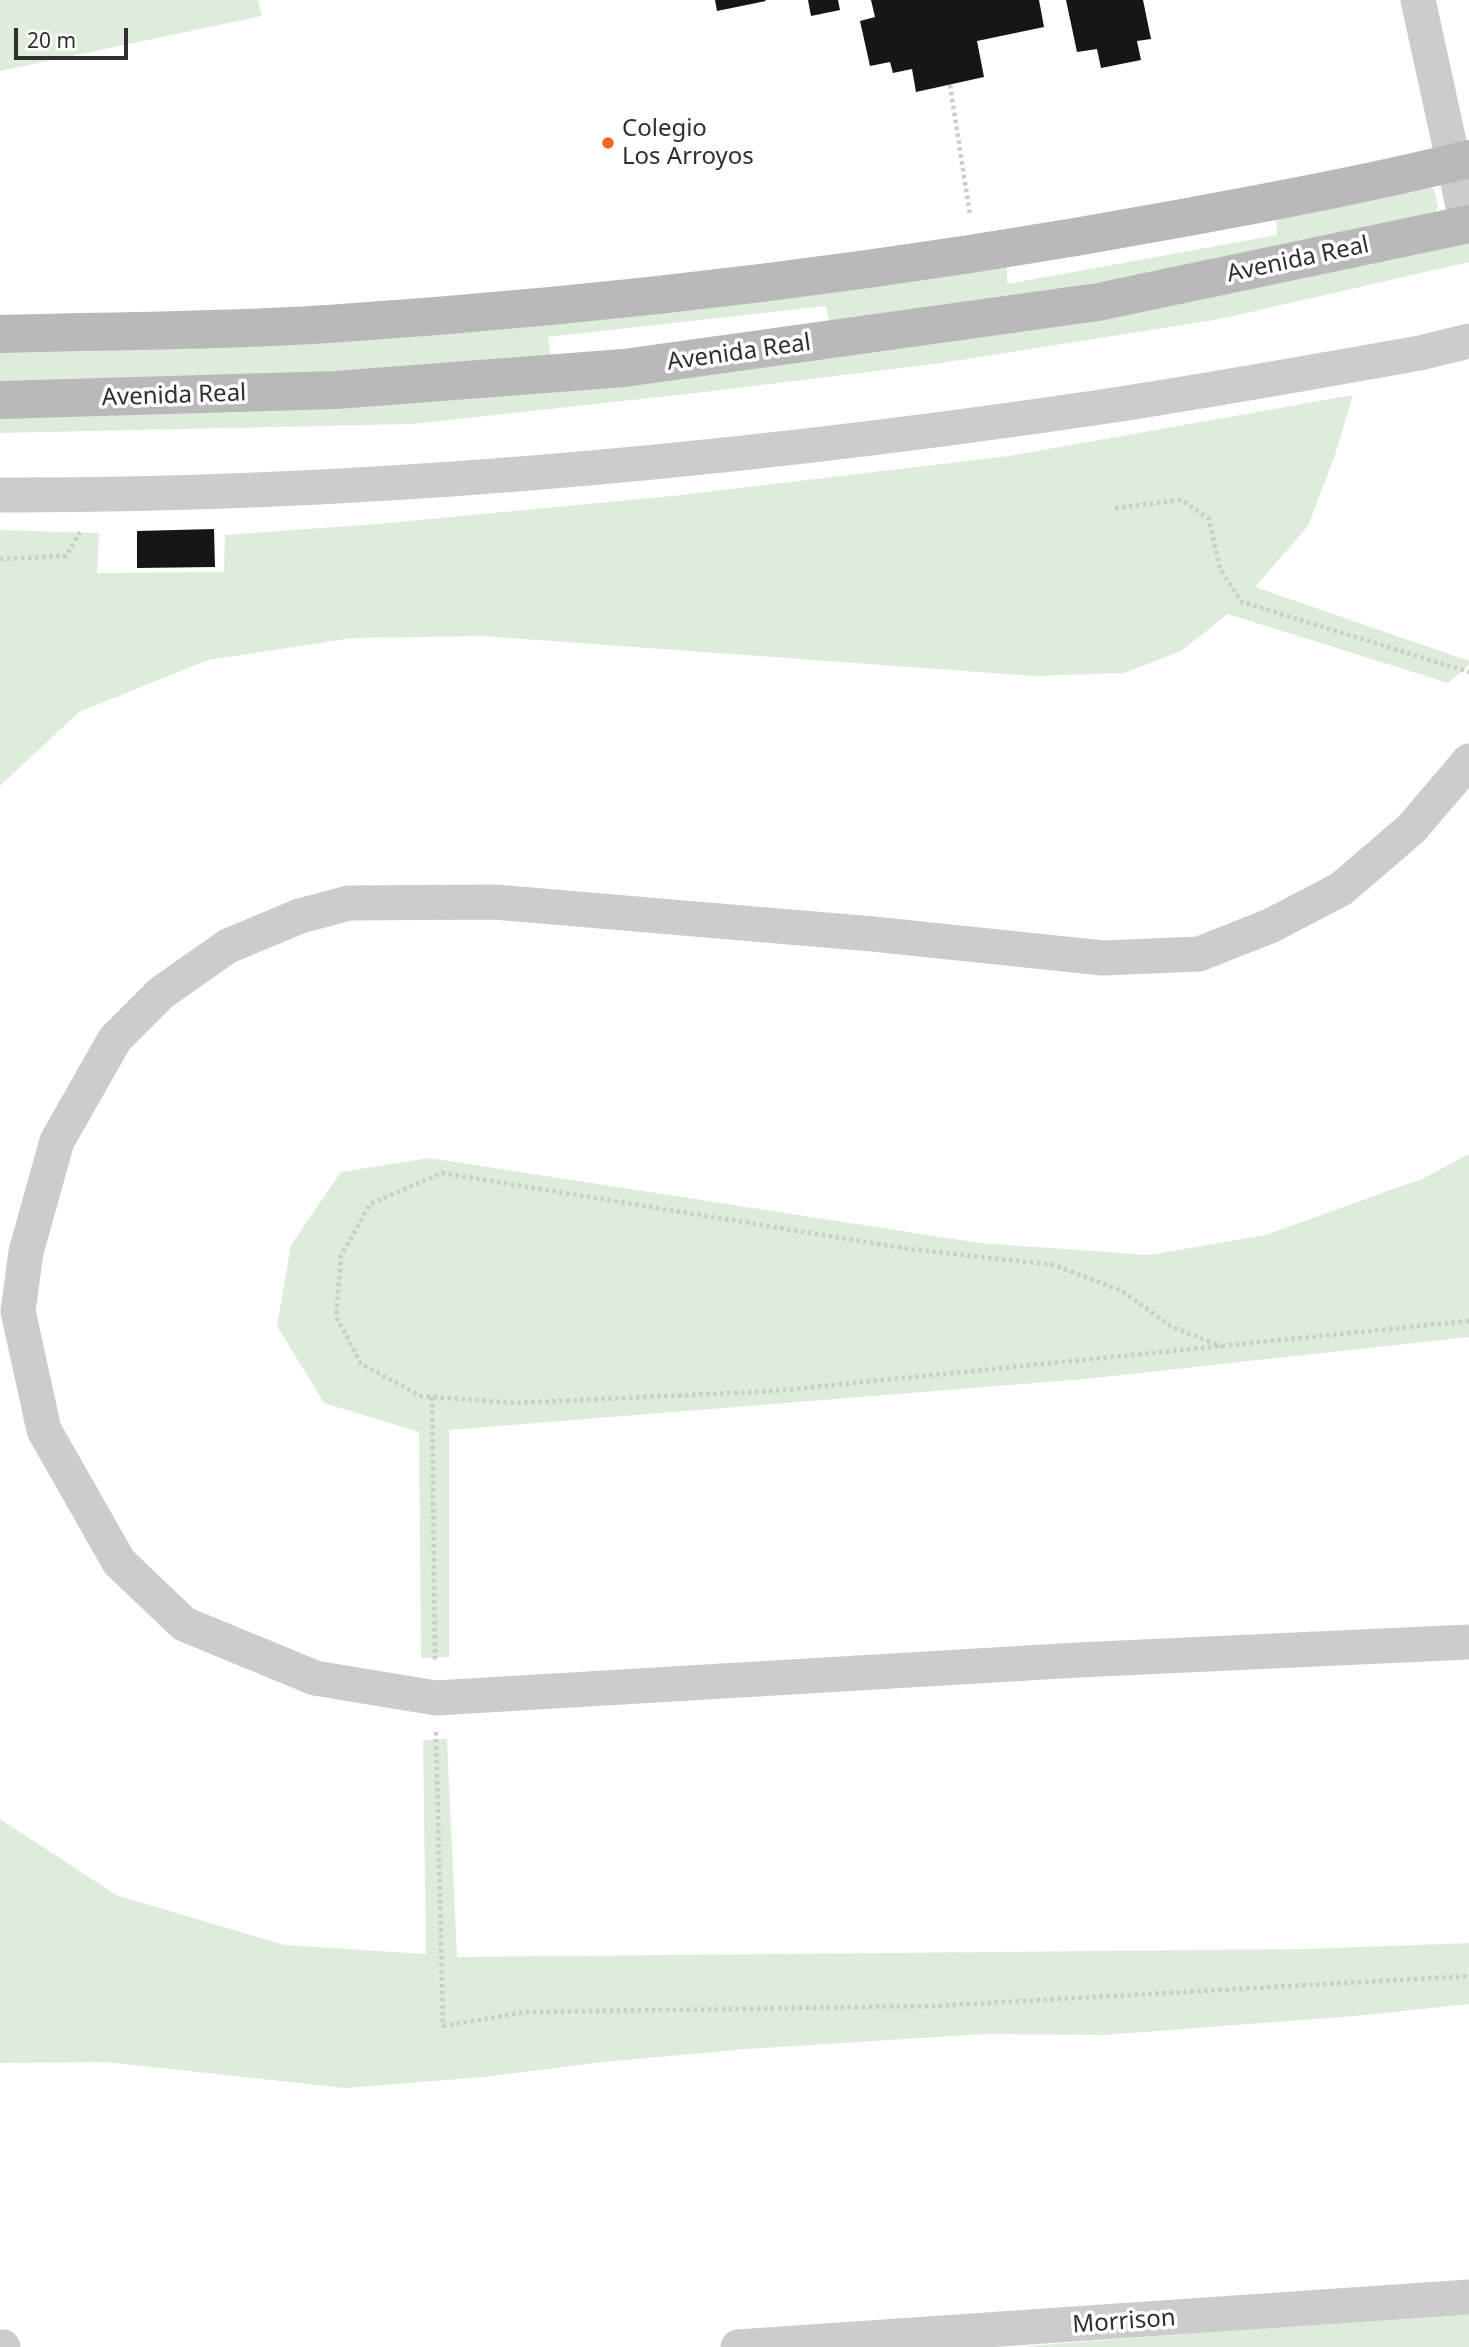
<!DOCTYPE html>
<style>
body{margin:0}
#map{position:relative;width:1469px;height:2347px;overflow:hidden;background:#fff;font-family:"Noto Sans",sans-serif}
canvas{display:block}
.scale{position:absolute;left:14px;top:28px;width:114px;height:32px;box-sizing:border-box;border:4px solid #2f2f2f;border-top:0;padding-left:9px;font-size:21px;line-height:24px;white-space:nowrap;color:#2f2f2f;-webkit-text-stroke:5px #fff;paint-order:stroke}
</style>
<div id="map">
<canvas width="1469" height="2347"></canvas>
<div class="scale">20 m</div>
</div>
<script>
const ctx = document.querySelector('canvas').getContext('2d');
ctx.lineJoin = 'round';
function paint(path, color) {
  ctx.fillStyle = color;
  ctx.fill(path, 'evenodd');
}
function strokePath(path, color, width, dash) {
  ctx.strokeStyle = color;
  ctx.lineWidth = width;
  ctx.lineCap = dash ? 'butt' : 'round';
  ctx.setLineDash(dash || []);
  ctx.stroke(path);
}
function write(font, color, halo, rows, align = 'center') {
  ctx.font = font + ' "Noto Sans",sans-serif';
  ctx.lineWidth = 7;
  ctx.setLineDash([]);
  ctx.textBaseline = 'middle';
  ctx.strokeStyle = halo;
  ctx.fillStyle = color;
  for (const [text, x, y, turn = 0] of rows) {
    ctx.save();
    ctx.translate(x, y);
    ctx.rotate((+turn || 0) * Math.PI / 180);
    ctx.textAlign = isNaN(turn) ? turn : align;
    if (halo) ctx.strokeText(text, 0, 0);
    ctx.fillText(text, 0, 0);
    ctx.restore();
  }
}
paint(new Path2D(`
 M0,0H258L262,16L0,71Z
 M1425,186L1434,189L1438,208L1431,217C1232,260 1032,297 830,325L826,306L548,337L551,358L243,377L0,381V343L1007,263V284L1277,235L1276,215Z
 M1469,224V262L1220,319L942,363L696,393L412,424L0,433V400L624,368Z
 M1353,395L1335,455L1308,526L1255,587L1469,661V665L1448,683L1228,614L1181,651L1124,673L1034,676L483,636L353,638L208,660L79,712L0,786V530L99,533L97,573L224,572L225,535L377,524L672,496L1009,456Z
 M1469,1154V1337L1085,1379L449,1430V1657L421,1658L419,1432L324,1403L277,1326L291,1245L341,1172L429,1158L980,1243L1149,1255L1266,1235L1424,1178Z
 M447,1739L457,1957L1308,1949L1469,1943V2004L1355,2016L1104,2035L984,2034L747,2049L603,2062L484,2077L345,2088L106,2062L0,2063V1819L116,1895L284,1945L426,1954L423,1740Z
 M1469,2312V2347H1016Z`), '#deeddb');
paint(new Path2D(`
 M715,0H765L766,1L717,11Z
 M808,0H838L840,10L811,16Z
 M871,0H1039L1044,27L977,41L984,77L916,92L912,69L893,73L890,62L870,66L860,21L875,17Z
 M1066,0H1143L1151,39L1137,41L1141,60L1101,68L1097,49L1077,52Z
 M214,529L215,567L137,568V531Z`), '#161616');
strokePath(new Path2D(`
 M950,85L970,215
 M1115,508L1181,500L1209,519L1220,569L1242,602L1469,672
 M0,559L66,556L80,532
 M1223,1347L1172,1327L1122,1291L1054,1265L909,1249L442,1173L370,1204L341,1256L336,1316L361,1364L421,1396L517,1403L774,1391L1469,1321
 M432,1397L435,1660
 M436,1732L443,2026L526,2012L934,2006L1469,1976`), '#ccc', 4.5, [3.5, 3.5]);
strokePath(new Path2D(`
 M1418,0L1467,224
 M0,495C366,496 733,461 1094,408C1203,392 1312,372 1420,353L1469,341
 M1469,761L1411,829L1341,889L1270,926L1199,954L1103,958L873,934L494,902L349,903L300,916L228,946L161,993L115,1039L57,1141L26,1252L18,1311L44,1430L119,1562L184,1624L315,1678L436,1698L1078,1660L1469,1642
 M0,2347H3
 M738,2347L1469,2297`), '#ccc', 35);
strokePath(new Path2D(`
 M0,334C109,331 219,331 328,324C613,305 896,271 1177,219C1275,201 1372,183 1469,159
 M0,400L336,390L624,368L1098,302L1469,224`), '#b9b9b9', 38);
for (const [x, y, r, color] of [
 [608,143,7,"#f16825"]
]) {
  const dot = new Path2D();
  dot.arc(x, y, r, 0, 2 * Math.PI);
  ctx.fillStyle = color;
  ctx.fill(dot);
  strokePath(dot, '#fff', 2.5);
}
write('24px', '#2f2f2f', '#fff', [
 ["Colegio",622,129],
 ["Los Arroyos",622,157]
], 'left');
write('24px', '#2f2f2f', '#fff', [
 ["Avenida Real",1298,260,-12],
 ["Avenida Real",739,353,-8],
 ["Avenida Real",174,396,-2],
 ["Morrison",1124,2322,-4]
]);
</script>
